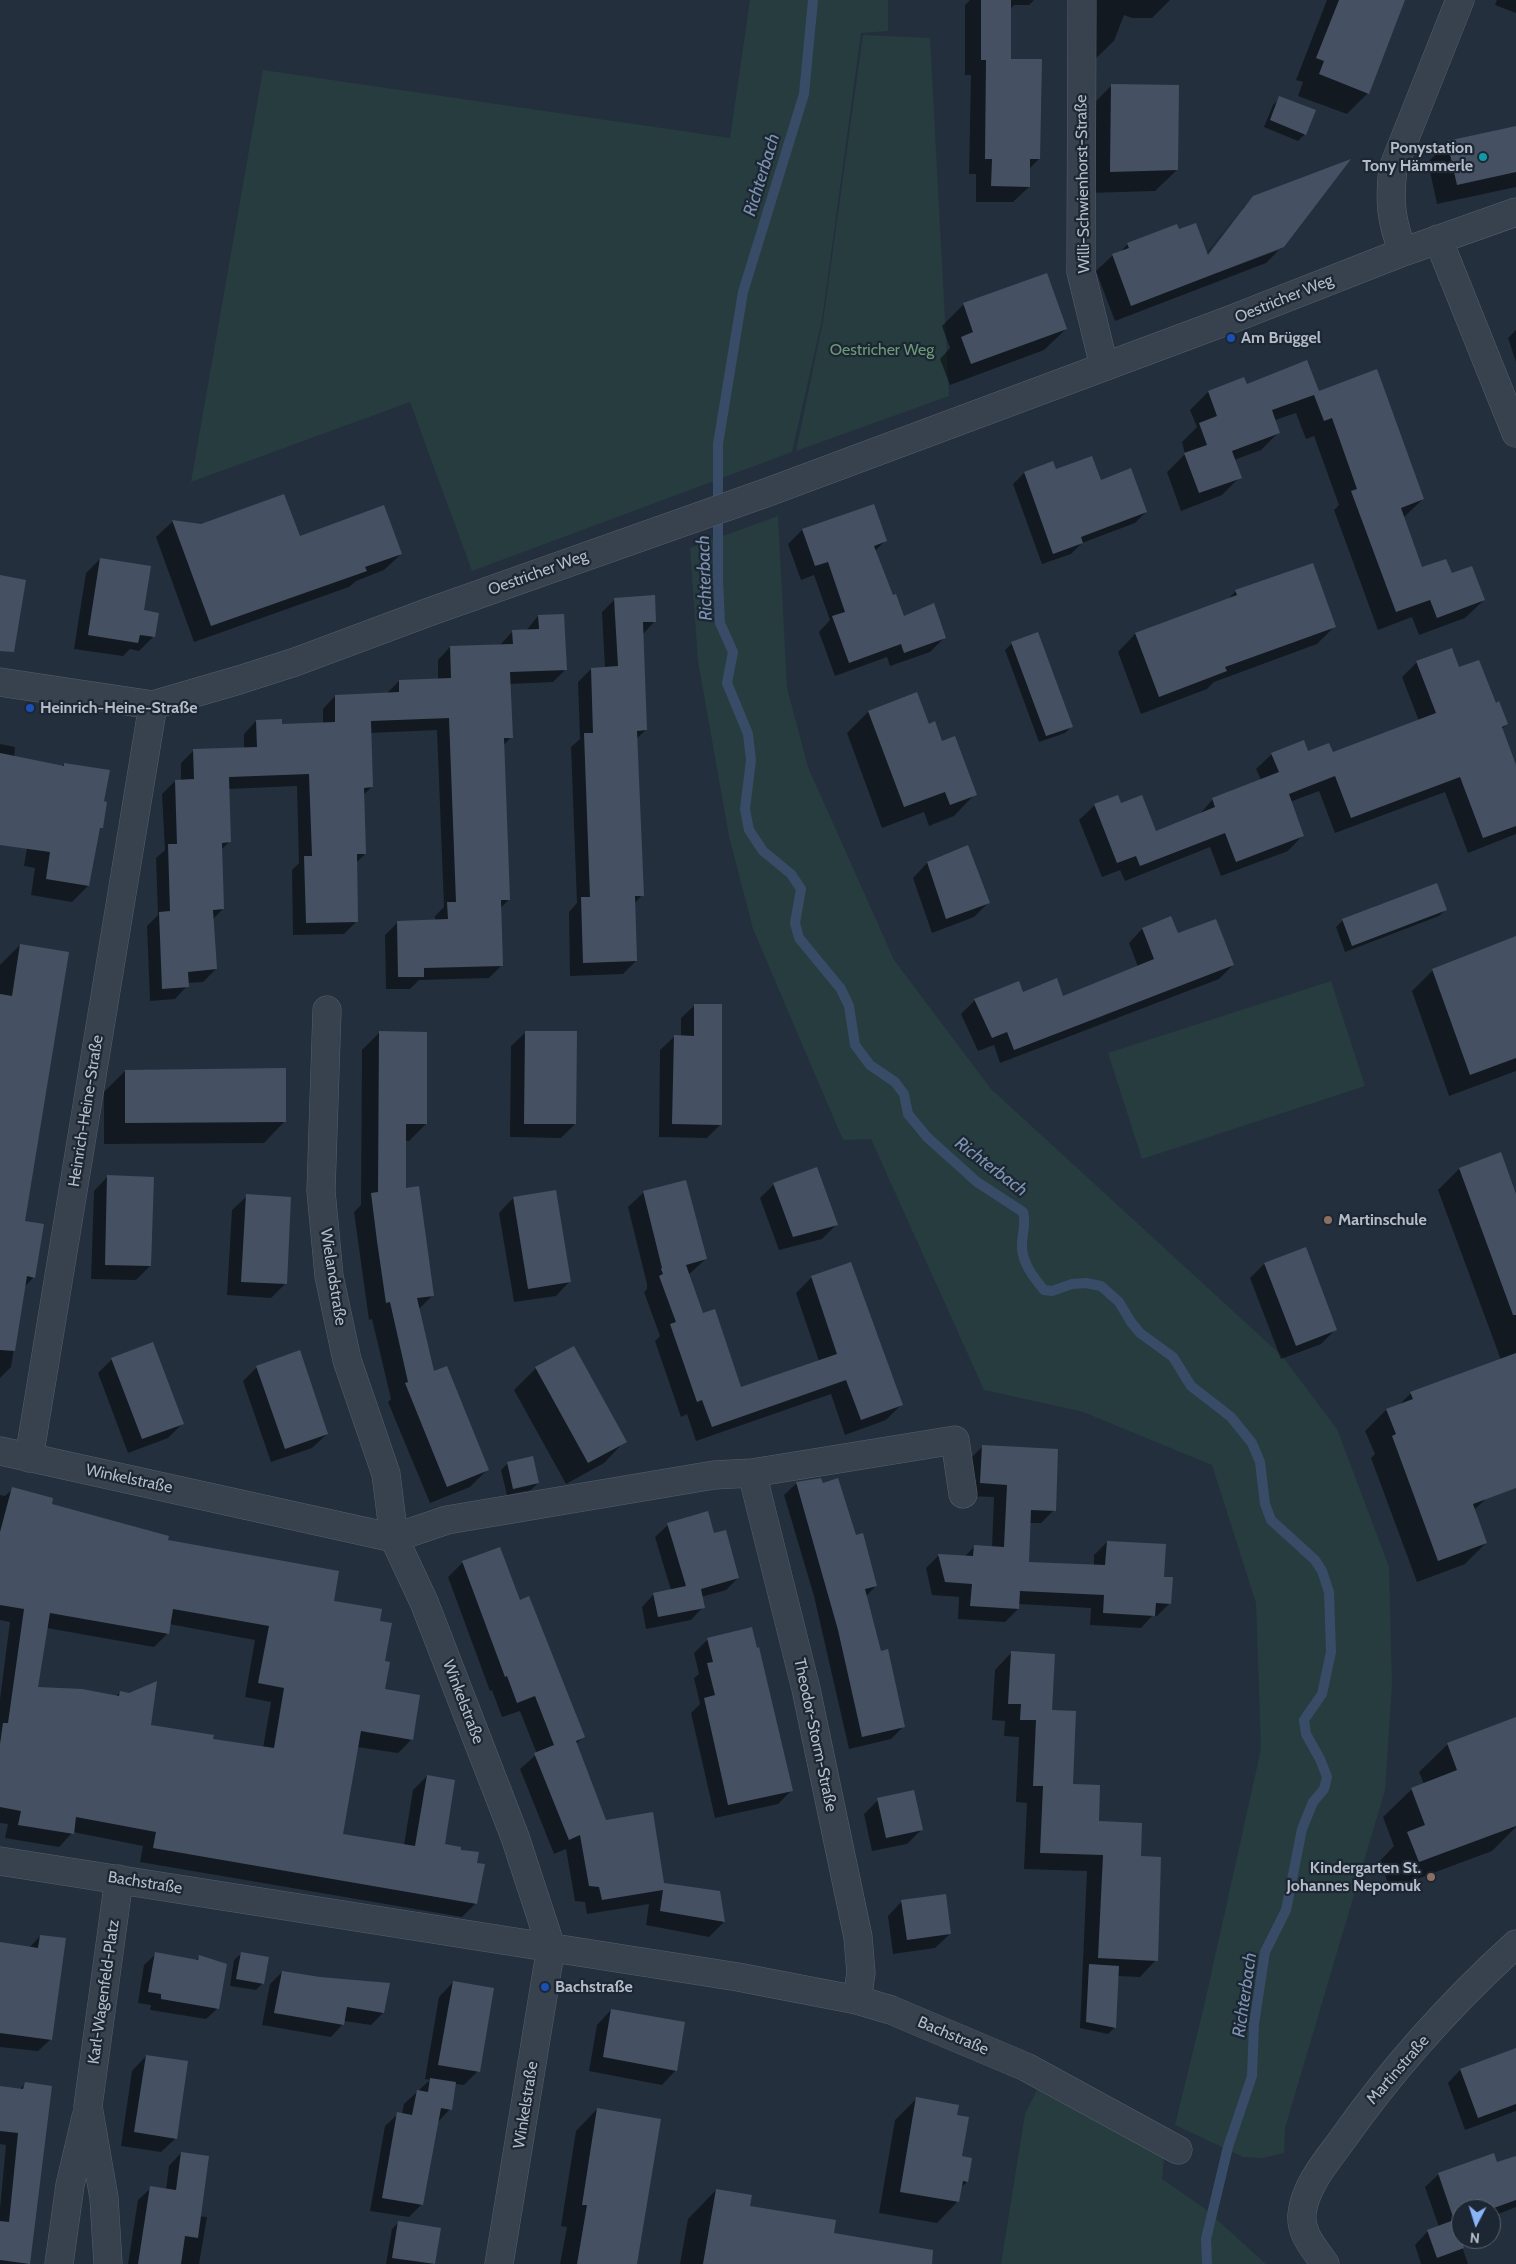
<!DOCTYPE html>
<meta charset="utf-8">
<style>
body{margin:0}
#map{position:relative;width:1516px;height:2264px;overflow:hidden;background:#242f3e;font-family:Cabin,sans-serif}
canvas{display:block}
.north{position:absolute;left:1451px;top:2199px;width:50px;height:50px;box-sizing:border-box;background:#1d2633;border:1px solid #59626f;border-radius:50%;rotate:185deg;font-size:14px;font-weight:700;line-height:20px;text-align:center;color:#b4bcc9}
.north::after{content:'';display:block;margin:auto;width:18px;height:22px;background:#8ab4f8;clip-path:polygon(50% 0,100% 100%,50% 72%,0 100%)}
</style>
<div id="map">
<canvas width="1516" height="2264"></canvas>
<div class="north">N</div>
</div>
<script>
const ctx = document.querySelector('canvas').getContext('2d');
ctx.lineJoin = 'round';
function paint(path, color) {
  ctx.fillStyle = color;
  ctx.fill(path, 'evenodd');
}
function strokePath(path, color, width, dash) {
  ctx.strokeStyle = color;
  ctx.lineWidth = width;
  ctx.lineCap = dash ? 'butt' : 'round';
  ctx.setLineDash(dash || []);
  ctx.stroke(path);
}
function write(font, color, halo, rows, align = 'center') {
  ctx.font = font + ' Cabin,sans-serif';
  ctx.lineWidth = 4.5;
  ctx.setLineDash([]);
  ctx.textBaseline = 'middle';
  ctx.strokeStyle = halo;
  ctx.fillStyle = color;
  for (const [text, x, y, turn = 0] of rows) {
    ctx.save();
    ctx.translate(x, y);
    ctx.rotate((+turn || 0) * Math.PI / 180);
    ctx.textAlign = isNaN(turn) ? turn : align;
    if (halo) ctx.strokeText(text, 0, 0);
    ctx.fillText(text, 0, 0);
    ctx.restore();
  }
}
paint(new Path2D(`
 M750,0H888V31L861,33L822,320L792,452L472,571L410,402L191,482L263,70L730,138Z
 M863,35L930,38L949,396L796,451L823,321Z
 M778,516L787,688L808,767L894,960L991,1089L1282,1356L1337,1429L1389,1567L1392,1685L1385,1790L1285,2128L1284,2153L1263,2158L1243,2157L1175,2125L1204,2006L1261,1749L1256,1603L1212,1465L1083,1412L984,1390L871,1139L843,1140L753,929L729,836L698,661L690,548Z
 M1331,981L1365,1086L1142,1159L1108,1053Z
 M1037,2090L1164,2158L1162,2179L1204,2208L1266,2264H1001L1025,2114Z`), '#263c3f');
paint(new Path2D(`
 M970,0H1034L1029,5H1014L1010,9L1009,60L1039,159L1029,169V187L1013,202H976V174H969L971,75H965V5Z
 M1092,0H1170L1152,18H1132L1124,15L1114,41L1092,62Z
 M1327,0H1404L1368,93L1347,114L1298,96L1303,82L1296,80Z
 M1497,0H1516V13L1495,5Z
 M1111,86L1177,170L1155,191L1089,193L1090,107Z
 M1280,98L1305,134L1298,141L1264,127L1273,105Z
 M1516,127V187L1437,204L1428,162L1448,142Z
 M1254,197L1283,246L1280,249V247L1208,274V276L1279,250L1266,263L1115,321L1096,271L1113,255L1119,253L1128,244L1178,231L1206,254L1241,210L1203,259L1205,261L1245,209H1242Z
 M1046,274L1066,329L1044,350L950,385L940,359L950,348L942,326L963,305Z
 M1516,330V362L1508,338Z
 M1246,386L1318,392L1423,499L1403,518L1422,569L1451,575L1484,600L1465,618L1419,635L1412,617L1378,630L1334,510L1339,505L1314,436L1306,439L1296,413L1275,420L1279,432L1261,450L1234,460L1240,477L1222,495L1181,511L1167,472L1185,454L1182,442L1197,427L1190,410L1208,392Z
 M1055,471L1100,482L1146,512L1135,523L1082,543L1071,554L1042,564L1013,484L1024,473Z
 M873,505L886,540L875,551L892,597L903,617L945,637L930,652L890,666L887,657L835,676L819,632L830,620L814,575L801,580L788,544L802,530Z
 M173,521L299,538L401,554L384,570L356,581L349,587L194,642L156,537Z
 M100,559L142,612L154,636L139,651L130,649L123,656L74,649L86,573Z
 M1236,591L1335,626L1317,644L1214,682L1207,689L1141,714L1118,652L1135,634L1227,600Z
 M615,599L655,621L643,634L646,730L636,739L642,895L634,904L636,961L623,974L570,976L569,912L577,903L571,747L580,739L578,682L591,669L605,668L602,612Z
 M538,616L566,669L553,682L509,684L511,737L503,746L509,899L500,909L502,965L489,978L419,980L410,989H386L385,935L398,922L435,921V916L444,907L437,730L370,733L372,787L363,795L365,854L356,863L357,921L344,934L293,935L292,870L299,863L297,786L228,789L230,841L221,850L223,909L212,920L216,969L203,982L187,983V986L175,999L150,1001L147,926L158,915L156,858L165,850L162,794L175,781H181V763L194,750L244,749V734L256,721L281,725L323,724V709L335,696L386,694L399,681L438,680V660L450,647L500,645L513,631H526Z
 M1012,643L1072,726L1065,733L1039,742L1005,650Z
 M1417,662L1458,669L1495,704L1507,724L1501,730L1516,769V834L1468,853L1445,792L1335,833L1319,791L1290,802L1303,835L1288,851L1221,876L1210,847L1125,881L1120,870L1102,877L1079,820L1095,805L1120,804L1155,833L1198,816L1213,799L1261,780L1256,769L1272,754H1332L1419,721L1402,677Z
 M868,712L928,725L975,794L954,816L929,826L924,812L882,828L847,733Z
 M0,744L15,747L14,757L62,767L64,764L103,802L101,828L98,831L88,886L72,902L31,895L35,868L24,866L30,830L0,825Z
 M967,847L989,902L974,917L932,933L913,878L927,863Z
 M1446,909L1439,916L1345,952L1336,927L1343,920Z
 M1142,929L1177,935L1233,965L1219,979L1000,1063L994,1045L978,1051L961,1014L975,1000L1022,993L1063,997L1138,967L1129,943Z
 M1516,938V1071L1449,1096L1412,991L1433,970Z
 M20,945L24,1222L34,1277L24,1287L11,1367L0,1378V965Z
 M695,1005L721,1124L707,1138L659,1137L660,1050L674,1037H681V1018Z
 M526,1032L575,1124L561,1138L510,1137L511,1046Z
 M379,1033L426,1124L409,1141H404V1189L433,1295L418,1310L433,1373L488,1469L470,1487L430,1503L388,1402L391,1399L372,1319L369,1320L354,1212L361,1205L362,1050Z
 M125,1071L285,1121L264,1143L104,1144V1092Z
 M1459,1169L1516,1198V1471L1474,1510L1486,1543L1465,1564L1417,1582L1371,1458L1375,1454L1365,1431L1386,1410L1398,1406L1411,1393L1501,1360L1438,1190Z
 M108,1176L150,1266L136,1280L91,1279L94,1191Z
 M774,1184L836,1225L822,1239L779,1250L760,1198Z
 M555,1191L570,1281L556,1296L514,1302L499,1213L513,1198Z
 M644,1192L706,1259L688,1275L702,1315L740,1388L819,1361L796,1293L812,1277L902,1404L886,1420L845,1435L831,1394L696,1441L687,1414L681,1417L655,1341L660,1336L644,1292L647,1289V1284L628,1207Z
 M247,1196L285,1284L271,1298L227,1295L232,1210Z
 M1264,1264L1336,1329L1321,1344L1281,1359L1250,1278Z
 M574,1347L625,1441L604,1463L566,1484L514,1390L536,1368Z
 M112,1359L182,1424L168,1438L128,1453L98,1373Z
 M257,1367L327,1434L312,1448L271,1462L243,1381Z
 M983,1446L1054,1510L1041,1523H1030L1028,1563L1094,1566V1555L1107,1542L1163,1578L1170,1603L1157,1616H1152L1141,1628L1090,1625L1091,1608L1018,1604V1609L1005,1622L958,1619L959,1597L932,1595L926,1568L939,1555L964,1557L974,1547H992L994,1497L968,1496L970,1459Z
 M508,1463L538,1483L531,1490L507,1495L501,1470Z
 M797,1483L855,1536L876,1586L866,1596L880,1652L904,1726L891,1739L849,1749L814,1596L784,1495Z
 M13,1489L50,1505L167,1541L333,1602L379,1622L384,1662L383,1690L412,1739L398,1753L357,1747L341,1835L404,1845L413,1790L427,1776L443,1845L459,1851L476,1864V1903L462,1917L140,1862L143,1846L73,1832L59,1847L5,1838L8,1824L0,1823V1699L10,1622L0,1620V1495L5,1496ZM169,1624L255,1640L245,1697L271,1702L263,1748L212,1740L150,1726L120,1693L116,1696L36,1688L47,1628L154,1647L168,1633Z
 M668,1525L738,1578L726,1590L701,1597L703,1607L691,1620L646,1629L642,1607L654,1594L671,1590L655,1537Z
 M499,1548L519,1602L583,1737L576,1744L605,1822L663,1884L724,1922L709,1937L646,1925L649,1904L587,1914L585,1902L575,1901L566,1849L554,1854L520,1769L537,1754L520,1711L502,1717L492,1690L490,1691L448,1577L462,1563Z
 M708,1639L791,1791L778,1804L715,1818L691,1713L700,1704L694,1678L699,1674L694,1653Z
 M1011,1653L1051,1712L1071,1785L1097,1822L1140,1857L1156,1960L1140,1977L1117,1976L1115,2027L1108,2034L1080,2028L1087,1871L1024,1869L1027,1803L1016,1802L1019,1737L1004,1736L1005,1721L992,1720L995,1670Z
 M1516,1719V1827L1492,1851L1390,1889L1380,1861L1394,1846L1383,1817L1412,1789L1424,1784L1419,1772L1448,1744Z
 M878,1800L922,1829L907,1844L872,1851L864,1814Z
 M902,1901L950,1934L935,1948L893,1954L888,1916Z
 M40,1936L51,2039L38,2051L0,2047V1944L29,1948Z
 M156,1954L195,1961L200,1956L218,2008L206,2019L150,2010L151,2005L138,2003L144,1965Z
 M241,1954L263,1983L256,1990L230,1986L234,1960Z
 M282,1972L383,2013L371,2025L344,2021L343,2024L331,2037L262,2025L270,1984Z
 M453,1982L478,2071L464,2085L455,2084L450,2109L438,2122L422,2204L409,2217L370,2211L385,2126L398,2114H402L404,2104L430,2080L425,2079L439,1997Z
 M611,2010L676,2070L662,2085L589,2071L597,2025Z
 M1516,2049V2111L1465,2130L1448,2083L1460,2070Z
 M146,2056L176,2138L161,2152L121,2146L132,2071Z
 M25,2084L51,2087L28,2264H0V2208L6,2145L0,2144V2087L19,2090Z
 M916,2099L955,2116L961,2157L967,2182L960,2188L958,2201L937,2223L879,2213L895,2120Z
 M597,2109L636,2264H560L567,2227L561,2226L576,2131Z
 M181,2153L199,2216L207,2217L199,2264H128L138,2200L151,2188L166,2190L169,2166Z
 M1516,2157V2207L1491,2217V2209H1461V2227L1456,2229L1468,2264H1421L1415,2245L1428,2231L1439,2227L1425,2187L1439,2174L1496,2164Z
 M716,2190L749,2207L832,2234L895,2264H680L688,2219Z
 M399,2222L440,2229L434,2264H386L392,2229Z`), '#0007');
strokePath(new Path2D(`
 M813,0L804,94L743,292L718,444V579L720,623L733,652L727,683L748,734L751,760L745,809L749,830L763,851L791,874L801,889L795,923L799,938L841,989L849,1006L855,1045L870,1065L895,1082L904,1094L908,1114L927,1137L977,1182L1023,1212C1027,1225 1021,1235 1022,1248C1023,1264 1034,1278 1044,1290L1052,1291L1072,1284L1086,1283L1101,1286L1119,1302L1131,1322L1140,1333L1173,1357L1191,1386L1231,1417L1252,1443L1260,1462L1265,1504L1271,1520L1315,1560L1322,1571L1329,1592L1331,1652L1322,1694L1304,1720L1306,1734L1320,1759L1327,1777L1324,1789L1313,1802L1302,1829L1286,1910L1265,1952L1254,2024L1252,2076L1228,2147L1206,2239L1207,2264`), '#394c67', 10);
paint(new Path2D(`
 M981,0H1011V59H1042L1040,159H1030V187L991,186L992,159H985L986,60H981Z
 M1339,0H1405L1369,94L1319,74L1324,61L1316,58Z
 M1111,84L1179,85L1178,170L1110,172Z
 M1279,96L1316,110L1306,135L1270,120Z
 M1516,126V172L1457,185L1447,141Z
 M1351,159L1284,247L1131,306L1112,254L1129,248L1127,243L1177,224L1179,229L1196,223L1208,255L1253,196Z
 M1047,273L1067,329L971,364L961,337L973,332L963,303Z
 M1307,360L1319,391L1377,369L1424,499L1401,508L1422,567L1446,559L1452,573L1472,566L1485,600L1437,618L1430,600L1396,612L1351,491L1357,489L1332,418L1324,421L1314,395L1272,410L1280,433L1232,451L1242,478L1199,493L1184,453L1207,445L1199,423L1217,416L1208,391L1244,377L1247,384Z
 M1092,456L1101,480L1131,468L1147,512L1081,537L1083,543L1053,554L1024,472L1053,461L1056,469Z
 M284,494L300,536L384,505L402,554L365,567L367,571L211,626L172,520L201,524Z
 M874,504L887,541L874,546L893,595L896,594L904,616L934,603L946,638L904,653L901,644L849,663L832,616L845,612L828,562L815,566L802,529Z
 M100,558L151,566L144,610L159,613L155,637L140,635L138,643L88,635Z
 M1313,563L1336,627L1225,667L1227,671L1159,697L1135,633L1237,595L1235,590Z
 M0,575L26,580L14,652L0,651Z
 M655,595L656,622H643L647,730L637,731L644,896H635L637,961L583,963L581,897H590L584,733H593L591,668L618,666L614,598Z
 M564,614L567,670L510,672L513,738H504L510,900H501L503,966L424,968V977H398L397,921L448,919L447,902H456L449,718L371,721L373,787L364,788L366,854H357L358,922L306,923L304,856H312L309,774L229,777L231,842L222,843L224,909L213,910L217,969L188,972L189,987L162,989L159,912L170,911L168,844H177L175,780L194,779L193,749L257,747L256,720L282,719V724L335,722V695L399,692V680L451,678L450,646L513,644L512,630L539,629L538,615Z
 M1038,632L1073,727L1046,736L1011,642Z
 M1452,648L1459,667L1479,660L1496,703L1499,701L1508,724L1502,727L1516,765V826L1483,838L1460,777L1351,818L1335,776L1289,794L1304,836L1236,862L1225,833L1140,866L1136,856L1117,863L1094,804L1118,795L1121,803L1142,795L1156,831L1215,807L1212,798L1279,772L1271,753L1304,740L1308,751L1329,743L1333,752L1436,713L1416,661Z
 M917,692L929,724L935,721L942,741L955,736L977,795L950,805L945,792L904,807L868,711Z
 M0,753L64,766V763L110,770L104,801L107,802L103,828H100L89,886L46,879L50,852L0,845Z
 M968,845L990,903L946,919L927,862Z
 M1437,883L1447,910L1352,946L1342,919Z
 M1171,916L1178,933L1216,919L1234,965L1014,1050L1007,1032L992,1038L974,999L1019,981L1023,992L1057,978L1063,996L1154,959L1142,928Z
 M1516,936V1058L1470,1075L1432,969Z
 M20,944L69,952L25,1221L44,1224L35,1278L27,1276L15,1351L0,1350V994L12,996Z
 M694,1004H722V1125L672,1124L674,1035L694,1036Z
 M379,1031L427,1032V1124H406V1188L419,1186L434,1296L417,1298L434,1371L447,1366L489,1470L447,1487L405,1383L408,1382L390,1302L386,1303L377,1241L371,1193L378,1192Z
 M525,1031H577L576,1124H524Z
 M286,1068V1122L125,1123V1070Z
 M1501,1152L1516,1194V1315H1513L1459,1168Z
 M817,1167L838,1225L793,1237L773,1183Z
 M107,1175L154,1177L151,1266L105,1265Z
 M686,1180L707,1259L686,1265L703,1313L715,1309L741,1387L837,1354L811,1276L851,1262L903,1405L861,1420L846,1380L712,1427L702,1400L697,1402L670,1324L676,1322L659,1276L663,1274L661,1269L662,1268L643,1191Z
 M556,1190L571,1282L528,1289L513,1197Z
 M246,1194L291,1197L287,1284L241,1282Z
 M1306,1247L1337,1330L1296,1346L1264,1263Z
 M153,1342L184,1424L142,1439L111,1358Z
 M574,1346L627,1442L588,1463L535,1367Z
 M300,1350L328,1434L285,1449L256,1366Z
 M1516,1353V1488L1473,1504L1487,1543L1438,1561L1392,1436L1396,1434L1386,1409L1413,1399L1410,1392Z
 M982,1445L1058,1449L1056,1511L1031,1510L1029,1562L1105,1565L1107,1541L1166,1544L1164,1577H1173L1171,1604L1156,1603L1155,1616L1103,1613L1104,1595L1020,1591L1019,1609L970,1606L972,1584L945,1582L938,1554L973,1556L974,1545L1004,1547L1007,1485L980,1483Z
 M533,1456L539,1483L513,1489L507,1462Z
 M821,1478L823,1483L838,1478L856,1535L863,1533L877,1586L865,1589L881,1651L888,1649L905,1727L862,1737L838,1630L796,1482Z
 M12,1487L53,1498L52,1504L169,1536L168,1540L339,1571L334,1601L382,1609L380,1621L392,1623L385,1661L390,1662L385,1689L420,1695L413,1740L361,1731L343,1834L415,1846L427,1775L455,1780L445,1844L461,1847V1850L479,1852L477,1863L485,1864L477,1904L153,1848L156,1832L76,1817L74,1834L18,1825L21,1811L0,1807V1744L3,1723H8L24,1609L0,1605V1532ZM173,1609L269,1626L258,1683L284,1688L274,1748L213,1739L214,1735L151,1725L157,1681L129,1693L120,1691L119,1696L82,1689L38,1687L50,1613L169,1634Z
 M708,1511L714,1533L726,1530L739,1578L701,1589L705,1608L658,1617L653,1593L686,1586L667,1523Z
 M500,1547L520,1600L529,1596L585,1737L576,1741L606,1820L653,1812L664,1883L720,1891L725,1922L660,1911L663,1890L602,1900L599,1887L589,1886L580,1835L569,1840L534,1753L554,1745L535,1696L517,1703L507,1676L505,1677L462,1561Z
 M752,1627L757,1648L759,1647L793,1791L728,1805L704,1698L715,1695L707,1663L713,1662L707,1638Z
 M1011,1651L1055,1654L1052,1710L1076,1711L1073,1784L1100,1785L1099,1821L1142,1823L1141,1856L1161,1857L1158,1961L1098,1958L1103,1855L1040,1853L1043,1786H1033L1036,1720H1020L1021,1704H1008Z
 M1516,1717V1826L1419,1862L1407,1832L1425,1825L1411,1788L1457,1770L1447,1743Z
 M914,1790L923,1830L886,1838L877,1798Z
 M946,1894L951,1934L907,1940L901,1900Z
 M40,1935L66,1938L52,2040L0,2033V1942L38,1948Z
 M155,1952L198,1960L199,1955L227,1964L219,2009L161,1999V1994L148,1992Z
 M241,1952L269,1957L264,1984L236,1979Z
 M1089,1964L1119,1966L1116,2028L1086,2022Z
 M282,1971L320,1977L390,1983L384,2013L347,2007L344,2025L274,2013Z
 M453,1981L494,1988L480,2072L438,2065Z
 M611,2009L685,2022L677,2071L603,2057Z
 M1516,2048V2104L1478,2118L1460,2069Z
 M146,2055L188,2061L177,2139L134,2132Z
 M430,2078L456,2082L452,2110L441,2108L423,2205L382,2198L397,2112L412,2115L417,2090L428,2092Z
 M25,2082L52,2086L30,2264L0,2260V2221L9,2222L18,2133L0,2131V2086L23,2089Z
 M916,2097L959,2105L957,2115L969,2117L962,2156L972,2158L968,2182L963,2181L959,2202L900,2192Z
 M597,2108L661,2119L637,2264H577L587,2205H582Z
 M181,2152L209,2156L198,2238L185,2236L181,2264H138L150,2186L176,2190Z
 M1494,2153L1497,2162L1516,2156V2200L1491,2209H1461V2220L1455,2222L1464,2248L1437,2258L1427,2230L1454,2220L1438,2173Z
 M716,2189L752,2195L750,2206L836,2220L834,2233L933,2250L932,2264H703Z
 M398,2221L441,2228L435,2264L392,2258Z`), '#455162');
const minor = new Path2D(`
 M1082,0L1081,272L1104,366
 M1438,239L1516,433
 M1403,252C1391,221 1389,201 1393,168L1460,0
 M0,682L153,705L239,680L295,662L429,612L771,491L1227,321L1403,252L1516,212
 M327,1010L321,1191L329,1276L347,1360L386,1474L394,1538L447,1520L714,1475L752,1473L955,1440L963,1494
 M0,1451L394,1538L424,1602L515,1837L551,1947L499,2264
 M29,1458L153,705
 M752,1473L806,1689L858,1937L861,1973L857,2000
 M0,1861L738,1977L857,2000L891,2010L1026,2067L1178,2150
 M59,2264L70,2185L86,2117
 M108,2264L104,2198L88,2106L119,1879
 M1325,2264C1315,2249 1300,2234 1302,2214C1305,2186 1326,2162 1342,2140C1392,2069 1451,2003 1516,1944`);
strokePath(minor, '#565f6c', 29);
strokePath(minor, '#38414e', 28);
for (const [x, y, r, color] of [
 [1483,157,5,"#0f9aa8"],
 [1231,338,5,"#1a4fb4"],
 [30,708,5,"#1a4fb4"],
 [1328,1220,5,"#8d6e63"],
 [1431,1877,5,"#8d6e63"],
 [545,1987,5,"#1a4fb4"]
]) {
  const dot = new Path2D();
  dot.arc(x, y, r, 0, 2 * Math.PI);
  ctx.fillStyle = color;
  ctx.fill(dot);
  strokePath(dot, '#1d2633', 2);
}
write('bold 16px', '#b4bcc9', '#1d2633', [
 ["Ponystation",1473,148,"right"],
 ["Tony Hämmerle",1473,166,"right"],
 ["Am Brüggel",1241,338],
 ["Heinrich-Heine-Straße",40,708],
 ["Martinschule",1338,1220],
 ["Kindergarten St.",1421,1868,"right"],
 ["Johannes Nepomuk",1421,1886,"right"],
 ["Bachstraße",555,1987]
], 'left');
write('16px', '#b4bcc9', '#1d2633', [
 ["Willi-Schwienhorst-Straße",1083,184,-91],
 ["Oestricher Weg",1284,299,-22],
 ["Oestricher Weg",538,573,-20],
 ["Heinrich-Heine-Straße",86,1111,-81],
 ["Wielandstraße",333,1277,81],
 ["Winkelstraße",129,1479,12],
 ["Winkelstraße",463,1702,69],
 ["Theodor-Storm-Straße",815,1735,78],
 ["Bachstraße",145,1883,9],
 ["Karl-Wagenfeld-Platz",104,1992,-82],
 ["Bachstraße",953,2036,23],
 ["Martinstraße",1398,2070,-49],
 ["Winkelstraße",526,2105,-81]
]);
write('16px', '#6b9a76', '#1d2633', [
 ["Oestricher Weg",882,350]
]);
write('italic 18px', '#7c92b1', '#1d2633', [
 ["Richterbach",762,175,-73],
 ["Richterbach",705,578,-92],
 ["Richterbach",991,1167,37],
 ["Richterbach",1245,1995,-82]
]);
</script>
